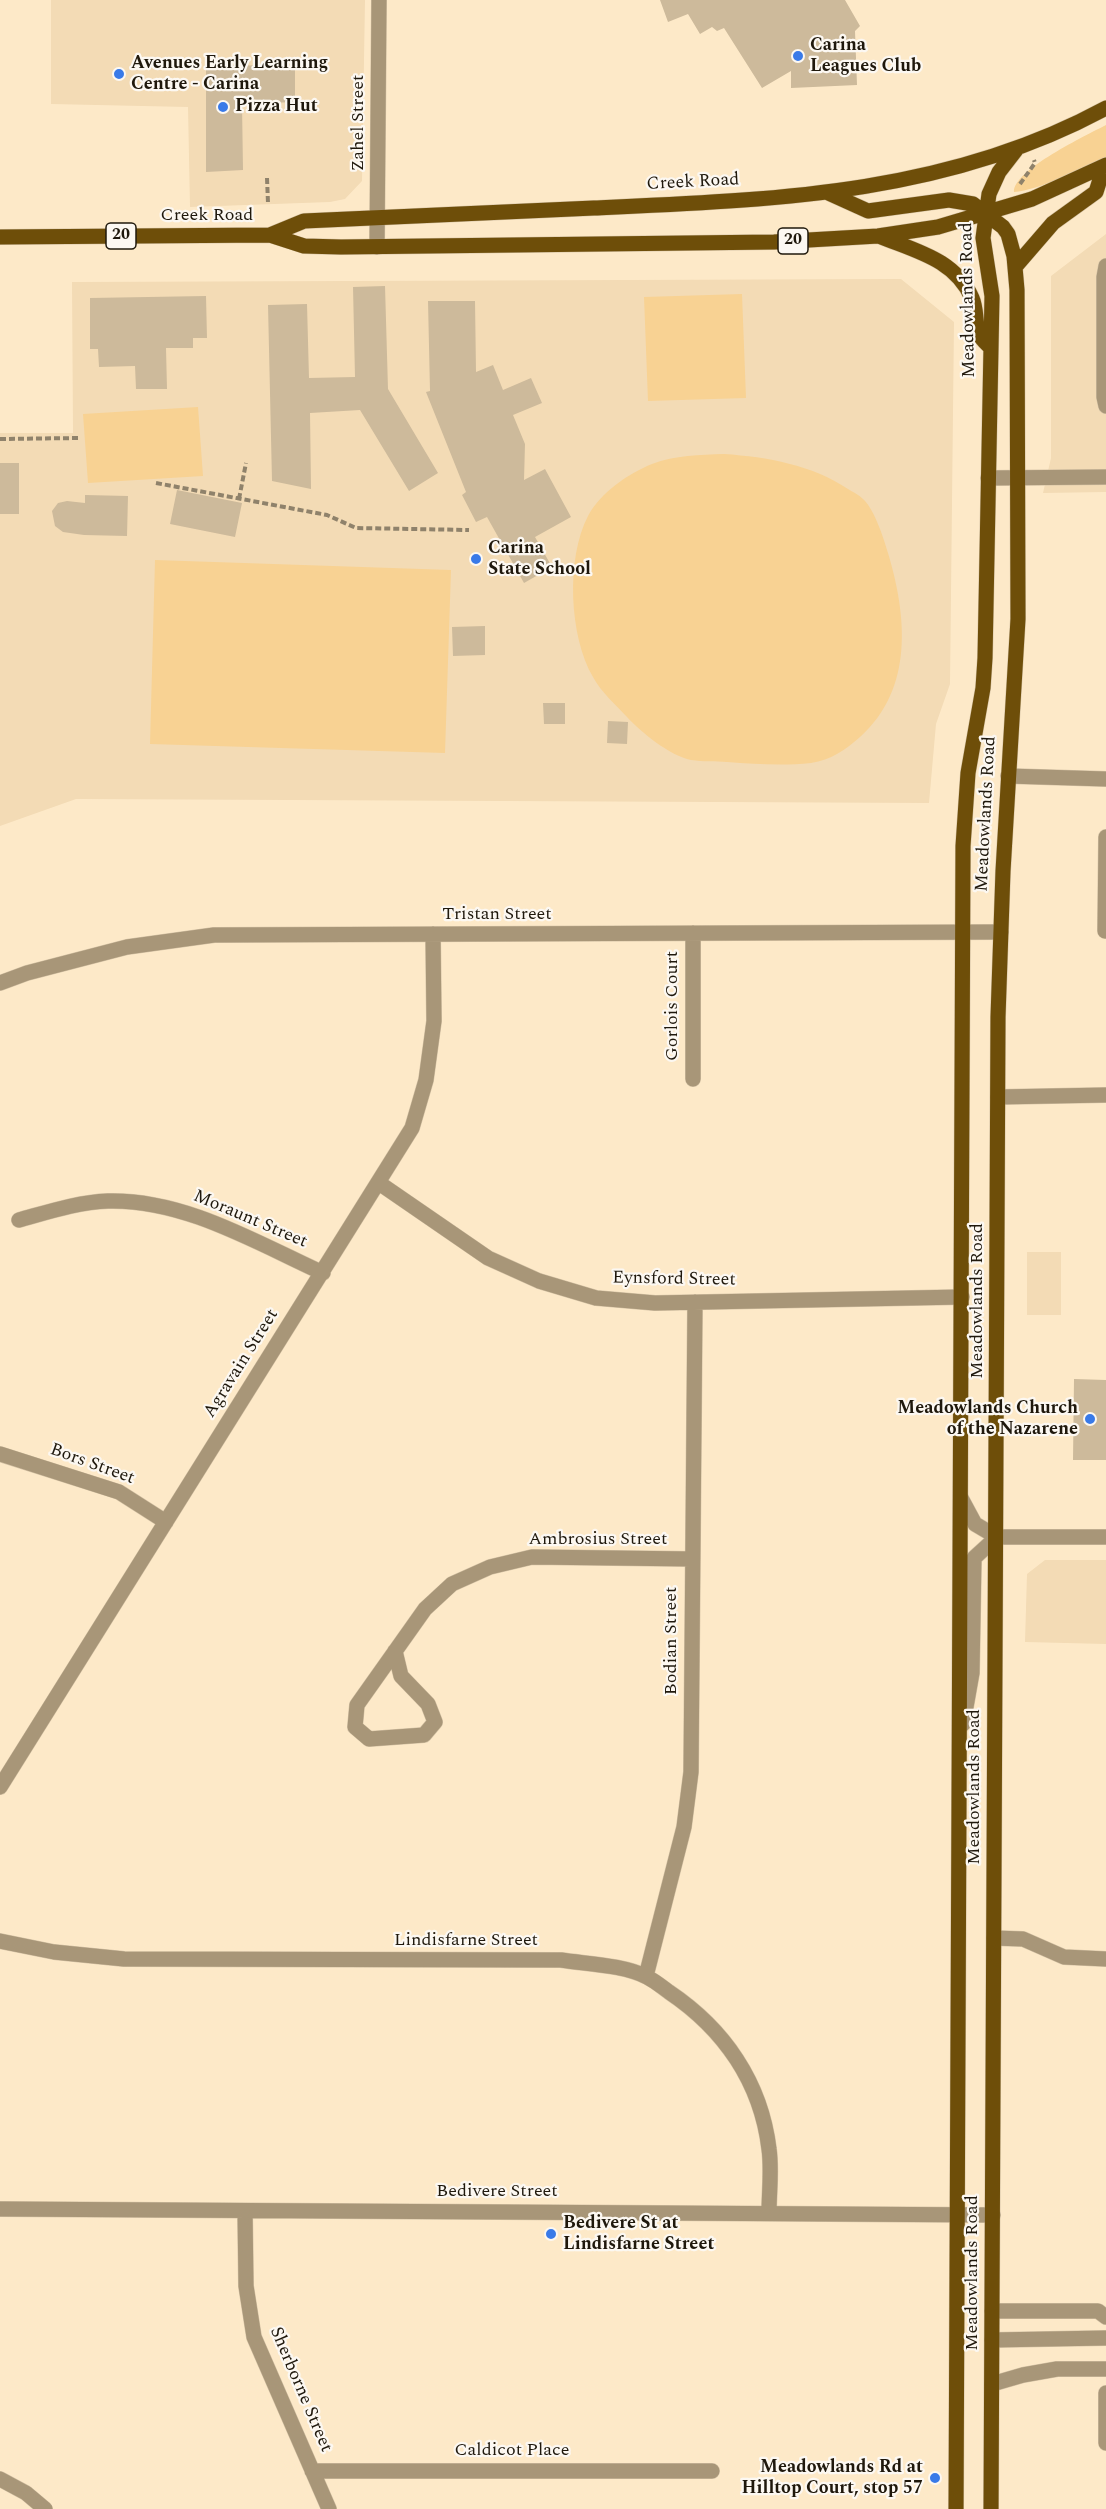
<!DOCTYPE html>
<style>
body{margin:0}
canvas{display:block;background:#fde9c8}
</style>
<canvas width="1106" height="2509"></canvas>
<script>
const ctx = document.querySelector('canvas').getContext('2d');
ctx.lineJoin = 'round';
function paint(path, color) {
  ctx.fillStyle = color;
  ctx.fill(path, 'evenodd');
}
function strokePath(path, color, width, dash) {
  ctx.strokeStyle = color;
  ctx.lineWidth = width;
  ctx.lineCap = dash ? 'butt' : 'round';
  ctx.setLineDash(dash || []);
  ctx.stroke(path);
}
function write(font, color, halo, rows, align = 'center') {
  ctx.font = font + ' Spectral,serif';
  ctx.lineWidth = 4.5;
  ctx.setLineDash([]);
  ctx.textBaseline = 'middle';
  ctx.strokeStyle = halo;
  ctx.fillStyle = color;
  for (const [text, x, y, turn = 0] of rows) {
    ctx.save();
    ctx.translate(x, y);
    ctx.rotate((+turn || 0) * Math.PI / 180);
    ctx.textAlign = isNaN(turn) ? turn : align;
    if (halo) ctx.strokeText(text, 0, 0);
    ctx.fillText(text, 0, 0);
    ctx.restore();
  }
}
paint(new Path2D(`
 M51,0H365L362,181L345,199L330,202L190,207L188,107L51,104Z
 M1106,234V492L1043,493L1051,458V276Z
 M901,279L954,322L950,684L936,724L929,803L76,799L0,826V433H73L72,282Z
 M1027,1252H1061V1315H1027Z
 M1045,1560H1106V1644L1025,1642L1027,1574Z`), '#f3dbb5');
paint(new Path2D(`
 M1106,125V157C1083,169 1039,190 1014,192C1013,170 1087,135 1106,125Z
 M742,294L746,398L648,401L644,297Z
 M198,407L203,476L88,483L83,414Z
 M724,454C768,457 812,465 848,489C853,492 861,496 865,501C875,512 884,539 888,553C907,616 914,689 860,737C845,750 831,760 811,763C783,766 755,764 727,762C716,761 703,762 691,760C670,756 641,732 627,717C616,705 601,692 593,677C569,636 566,558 588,516C600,493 629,473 652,464C675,455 700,455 724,454Z
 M155,560L451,570L445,753L150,744Z`), '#f8d293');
paint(new Path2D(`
 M660,0H845L860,26L855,31L857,85L791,88V71L762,88L724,28L717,31L712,27L700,34L688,14L668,22Z
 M206,65L295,66V102L242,104L243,170L206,172Z
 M385,286L388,389L438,473L409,491L360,410L310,413L311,489L272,481L268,305L307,304L309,378L355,377L353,287Z
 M206,296L207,338H193V348H166L167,389H136L135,366L99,367L98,349H90V298Z
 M428,301H475L476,372L493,365L503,390L531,378L542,403L513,415L525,444L524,480L545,469L571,517L535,537L552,567L524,583L487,517L476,522L462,495L466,492L426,392L430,391Z
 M0,463H19V514H0Z
 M177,490L242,503L235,537L170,524Z
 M85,495L128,496L127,536L84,535L63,532L55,526L52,511L58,503L67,501L85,503Z
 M485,626V655L453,656L452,627Z
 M543,703H565V724H544Z
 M608,721L628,722L627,744L607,743Z
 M1074,1379L1106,1380V1460H1073Z`), '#cdba9b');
const minor = new Path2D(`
 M377,247L379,0
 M1106,266L1104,277V397L1106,406
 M988,478L1106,477
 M1008,776L1106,779
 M1105,931L1106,837
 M0,983L27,973L127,947L214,935L1001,932
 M693,1079V933
 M998,1097L1106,1095
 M379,1183L488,1258L539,1281L596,1298L655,1303L962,1297
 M19,1220C48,1212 78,1202 108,1201C184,1199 255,1242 323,1273
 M0,1454L119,1492L166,1522
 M961,1498L975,1524L997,1537H1106
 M395,1651L401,1676L428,1704L435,1722L424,1735L369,1739L355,1727L357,1705L425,1609L452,1584L490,1567L532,1557L692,1559
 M963,1724L972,1673L974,1558L997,1537
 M0,1787L412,1128L426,1080L434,1021L433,934
 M994,1938L1023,1939L1064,1957L1106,1959
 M0,1941L54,1952L124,1959L561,1960C587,1964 624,1965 647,1977C655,1981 662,1987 669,1992C724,2029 761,2082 769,2149C772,2170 769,2192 769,2213
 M646,1976L684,1827L691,1772L695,1302
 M0,2209L993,2215
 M245,2211L246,2286L254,2337L329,2509
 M992,2311H1098L1106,2317
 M992,2340L1106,2338
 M992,2384L1023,2375L1057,2369H1106
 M1106,2393V2443
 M312,2471H712
 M0,2479L26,2493L45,2509`);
const major = new Path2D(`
 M826,192L868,211L949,200L973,204L1003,227L1008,234L1014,256L1017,290L1018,619L1003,871L998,1017L991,2509
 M270,235L304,221C400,217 497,212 594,208C772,200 946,195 1106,108
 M879,236C915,251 955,259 972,298C977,309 975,324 979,334C981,339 987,344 991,348
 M0,237L270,235L304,246L341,247L774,242L878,236L938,227L1032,199L1106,165
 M1015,267L1053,223L1096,192L1104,167
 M956,2509L963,846L968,773L983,688L985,658L992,296L983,238L989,194L999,172L1016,150`);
strokePath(minor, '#d5c3a6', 16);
strokePath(major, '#d5c3a6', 16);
strokePath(new Path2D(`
 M267,178L268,203
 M1020,184L1035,163L1034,160
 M0,439L81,438
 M156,483L327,515L356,528L469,530
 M239,499L246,463`), '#8f826b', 4, [6, 3]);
strokePath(minor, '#a89678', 15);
strokePath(major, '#6e4e09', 15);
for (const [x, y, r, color] of [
 [798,56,6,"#397ae8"],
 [119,74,6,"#397ae8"],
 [223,107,6,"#397ae8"],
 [476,559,6,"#397ae8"],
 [1090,1419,6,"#397ae8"],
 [551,2234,6,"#397ae8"],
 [935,2478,6,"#397ae8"]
]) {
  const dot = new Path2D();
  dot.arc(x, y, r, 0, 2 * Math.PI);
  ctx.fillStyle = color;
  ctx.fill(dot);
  strokePath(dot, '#fcf8f2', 2);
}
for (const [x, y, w] of [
 [121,236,30],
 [793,241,30]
]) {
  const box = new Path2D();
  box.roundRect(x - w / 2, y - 13, w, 26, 4.5);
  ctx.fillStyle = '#fcf8f2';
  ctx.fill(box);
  strokePath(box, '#1f180c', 1.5);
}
write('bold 16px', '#1f180c', null, [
 ["20",121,236],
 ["20",793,241]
]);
write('bold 18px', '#1f180c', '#fcf8f2', [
 ["Carina",810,46],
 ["Leagues Club",810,67],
 ["Avenues Early Learning",131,64],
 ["Centre - Carina",131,85],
 ["Pizza Hut",235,107],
 ["Carina",488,549],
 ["State School",488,570],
 ["Meadowlands Church",1078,1409,"right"],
 ["of the Nazarene",1078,1430,"right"],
 ["Bedivere St at",563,2224],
 ["Lindisfarne Street",563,2245],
 ["Meadowlands Rd at",923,2468,"right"],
 ["Hilltop Court, stop 57",923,2489,"right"]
], 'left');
write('18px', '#1f180c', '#fcf8f2', [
 ["Zahel Street",359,123,-90],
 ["Creek Road",693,183,-3],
 ["Creek Road",207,216],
 ["Meadowlands Road",969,300,-91],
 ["Meadowlands Road",987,814,-87],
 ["Tristan Street",497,915],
 ["Gorlois Court",673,1006,-90],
 ["Moraunt Street",250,1220,23],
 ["Eynsford Street",674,1280,1],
 ["Meadowlands Road",978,1301,-90],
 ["Agravain Street",242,1364,-58],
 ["Bors Street",92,1465,20],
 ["Ambrosius Street",598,1540],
 ["Bodian Street",672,1641,-90],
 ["Meadowlands Road",975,1787,-90],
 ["Lindisfarne Street",466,1941],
 ["Bedivere Street",497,2192],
 ["Meadowlands Road",973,2273,-90],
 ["Sherborne Street",300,2390,67],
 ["Caldicot Place",512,2451]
]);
</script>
